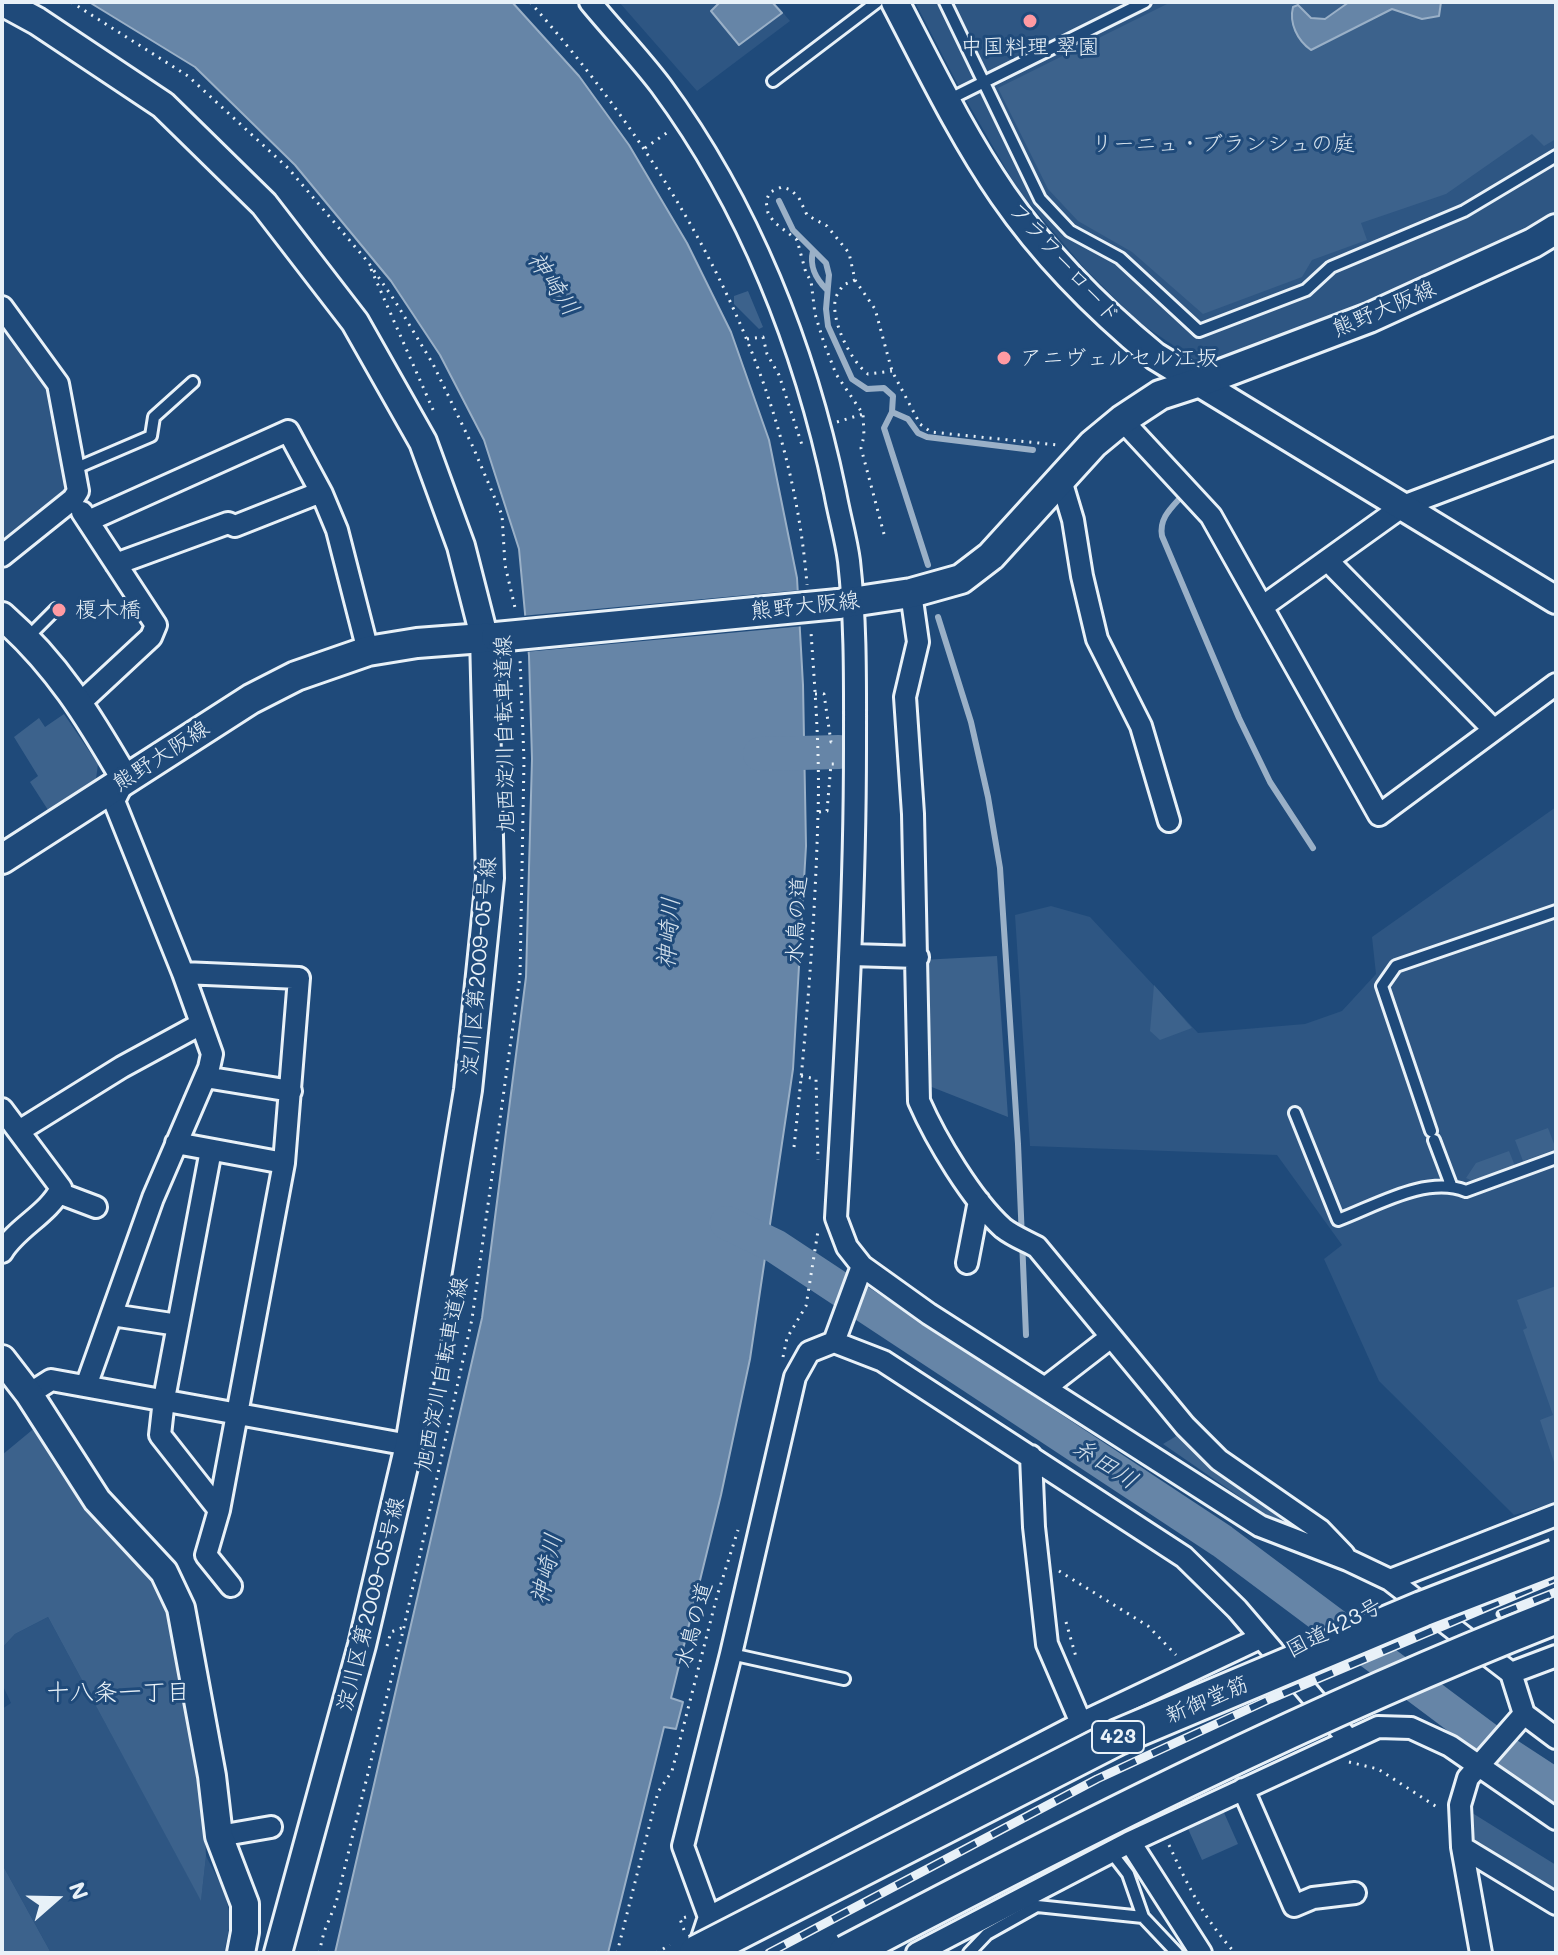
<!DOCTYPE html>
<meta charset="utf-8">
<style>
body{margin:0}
#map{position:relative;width:1558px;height:1955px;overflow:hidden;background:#1f4a7a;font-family:Mali,sans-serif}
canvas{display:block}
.frame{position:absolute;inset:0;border:4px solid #e8f1f8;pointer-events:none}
.north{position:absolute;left:16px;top:1859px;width:80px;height:80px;-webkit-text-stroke:6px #1f4a7a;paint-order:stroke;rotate:70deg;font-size:22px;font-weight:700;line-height:32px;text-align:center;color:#e8f1f8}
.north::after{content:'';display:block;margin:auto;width:28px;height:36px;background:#e8f1f8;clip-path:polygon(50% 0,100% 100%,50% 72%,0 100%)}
</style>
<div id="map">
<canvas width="1558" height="1955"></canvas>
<div class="frame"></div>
<div class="north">N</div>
</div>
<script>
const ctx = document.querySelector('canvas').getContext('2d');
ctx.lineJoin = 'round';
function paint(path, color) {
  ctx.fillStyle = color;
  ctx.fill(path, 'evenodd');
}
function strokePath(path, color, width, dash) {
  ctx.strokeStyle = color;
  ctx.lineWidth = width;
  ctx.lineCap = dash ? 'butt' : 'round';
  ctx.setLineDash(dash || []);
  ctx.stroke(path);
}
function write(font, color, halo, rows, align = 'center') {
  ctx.font = font + ' Mali,"Klee One",sans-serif';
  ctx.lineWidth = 6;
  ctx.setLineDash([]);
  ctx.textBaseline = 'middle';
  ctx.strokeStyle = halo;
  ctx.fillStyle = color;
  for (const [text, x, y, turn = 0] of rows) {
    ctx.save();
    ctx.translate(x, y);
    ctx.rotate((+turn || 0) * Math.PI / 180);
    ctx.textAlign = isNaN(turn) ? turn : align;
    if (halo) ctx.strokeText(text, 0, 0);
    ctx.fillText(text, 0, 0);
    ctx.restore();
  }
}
paint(new Path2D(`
 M619,2H774L790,21L697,91Z
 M915,2H1556V219L1367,306L1207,368L1140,323L1086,270L1018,190L961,91Z
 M2,323L52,382L71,487L2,541Z
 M1556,807V1502L1514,1515L1379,1381L1324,1259L1342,1245L1277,1155L1030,1146L1015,915L1051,906L1090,917L1198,1033L1305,1024L1342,1011L1376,974L1372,937Z
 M48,1617L201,1900L206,1856L224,1891L231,1919L224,1953H51L2,1864V1709L11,1703L2,1684V1648L15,1634Z`), '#2e5683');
paint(new Path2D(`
 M1171,2H1556V139L1544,146L1532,134L1446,194L1361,223L1367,240L1312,260L1302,277L1203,314L1132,252L1078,221L1048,189L998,88Z
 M748,291L763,327L759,329L734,304V296Z
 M64,714L98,764L96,779L48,810L30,782L38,776L14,737L39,718L45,727Z
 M997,956L1008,1117L924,1084L921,960Z
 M1154,985L1192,1028L1160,1040L1150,1031Z
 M1548,1128L1556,1149L1523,1161L1515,1140Z
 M1509,1151L1515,1166L1473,1181L1466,1178L1476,1163Z
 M1556,1286V1468L1540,1420L1553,1415L1523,1330L1527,1328L1517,1300Z
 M37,1426L159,1586L175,1628L202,1780L206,1856L201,1901L48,1617L15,1634L2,1648V1455Z
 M1183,1432L1313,1533L1266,1515L1163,1444Z
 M1221,1806L1238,1844L1202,1860L1185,1822Z
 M1469,1811L1556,1865V1897L1468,1843Z
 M2,1864L51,1953H2Z`), '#3c628c');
const water = new Path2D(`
 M89,2H512L579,76L629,145L687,243L731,332L769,440L797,578L803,685L806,846L793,1069L750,1359L721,1495L671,1698L683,1702L676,1729L664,1727L608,1953H335L482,1318L526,977L532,759L529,656L519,549L484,440L440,355L391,281L295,165L195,67Z
 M720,2H772L782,13L739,45L711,11Z
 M1349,2H1441L1439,16L1422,19L1392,9L1311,50C1297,40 1289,23 1293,7L1298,5L1311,18L1325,19Z`);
paint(water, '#6685a7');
strokePath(water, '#9ab0c7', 2);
paint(new Path2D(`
 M801,590L804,626L525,652L521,616Z`), '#1f4a7a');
strokePath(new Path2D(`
 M779,201L793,230L826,263L829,275L826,309L828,326L852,379L867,389L884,388L893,396L892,412L884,428L928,565
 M813,251C809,267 816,279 827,290
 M892,412L908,419L918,433L927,437L1033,450
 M1181,497C1170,509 1159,519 1162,536L1239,718L1270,782L1313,848
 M938,617L971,722L988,797L1000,868L1018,1144L1026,1335`), '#9ab0c7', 6);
strokePath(new Path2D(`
 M760,754L839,752
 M727,1223L775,1246L1222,1541L1507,1754L1556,1786`), '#6685a7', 34);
const service = new Path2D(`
 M945,2L1040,199L1070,231L1120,258L1199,331L1306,290L1331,267L1464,211L1556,156
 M773,81L877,2
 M946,101L1145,2
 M74,469L151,436L154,417L193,382
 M27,638L56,609
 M1295,1113L1338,1220C1376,1206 1426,1175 1466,1191L1556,1158
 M1431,1131L1382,986L1396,966L1556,911
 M1434,1140L1451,1185
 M731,1654L844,1679
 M1111,1852L1128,1874L1143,1917L1177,1953
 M969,1953L987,1934L1037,1906L1143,1917`);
const minor = new Path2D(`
 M590,2C613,30 639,57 661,86C749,205 805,348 835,492C839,515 846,538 849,561C856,623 855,686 855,748C855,905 845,1061 836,1218L847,1247L862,1266L929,1314L1260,1526L1348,1560L1390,1580L1511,1673
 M2,307L58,384L78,491L73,499L2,556
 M1122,420L1211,516L1379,815L1556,684
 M1061,480L1073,520L1082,576L1097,639L1141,726L1169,821
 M88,521L288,431L322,494L337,530L368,651
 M1328,561L1493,729
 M116,564L228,523L235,526L321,492
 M911,593L918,642L905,697L913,814L919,1101C936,1140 972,1200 1003,1228C1013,1236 1026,1241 1037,1247L1185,1426L1219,1460L1320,1530L1344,1555
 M1262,607L1403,506L1556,448
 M80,703L151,637L156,625L82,512
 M125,779L114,801L183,973L299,978L284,1163L219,1510L206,1555L231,1586
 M852,955L918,957
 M205,1077L291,1091
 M2,1109L61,1188C49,1214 17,1227 2,1252
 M19,1131L122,1067L201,1024
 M176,1143L284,1163
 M211,1150L164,1399L160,1435L219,1510
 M59,1193L96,1207
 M967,1263L979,1201
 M112,1315L178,1325
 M834,1342L862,1266
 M86,1386L153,1198L209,1068L212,1054L183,973
 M1045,1388L1111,1337
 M29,1394L51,1380L409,1445
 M1031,1456L1034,1527L1047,1644L1081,1723
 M1390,1580L1556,1515
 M1556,1656L1511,1673L1524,1714L1556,1738
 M1243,1789L1294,1906L1313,1898L1355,1893
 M219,1836L271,1827
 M1130,1842L1201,1953
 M1462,1847L1556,1904
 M709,1917L1081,1723L1260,1638
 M697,1953L709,1917L683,1846L731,1654L795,1377L809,1352L834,1342L883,1361L1184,1557L1237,1609L1349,1740
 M917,1953L1130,1842L1378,1727L1411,1728L1450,1746L1556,1819
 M1481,1953L1462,1847L1460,1805L1468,1778L1524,1714`);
const tertiary = new Path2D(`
 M2,2L37,21L163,105L264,204L355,322L423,442L461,546L484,636L490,878L468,1090L409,1445L362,1645L278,1953
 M895,2C929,67 961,134 1003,195C1045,256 1098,309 1155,356L1556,600
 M2,616C57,664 89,717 125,779
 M2,1359L29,1394L97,1500L164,1572L181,1608L212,1776L219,1836L245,1904V1932L241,1953`);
const secondary = new Path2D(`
 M838,604L911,593L961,579L991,556L1093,444L1122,420L1160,395L1200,382L1369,318L1533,243L1556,229
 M2,859L251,699L296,676L368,651L417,643L496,637`);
strokePath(service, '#e8f1f8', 16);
strokePath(minor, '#e8f1f8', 26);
strokePath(tertiary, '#e8f1f8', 32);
strokePath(secondary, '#e8f1f8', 34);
strokePath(new Path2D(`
 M71,2L188,76L288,168L368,262L395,301L433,364L473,447L502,515L505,565L516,612
 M530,2C673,164 790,365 807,585
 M645,148L668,132
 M371,269L434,412
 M855,280L843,285C841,289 838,292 836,297C829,318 851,362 868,374L892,371
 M747,339L763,337L767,354L779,375L802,445
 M837,422L863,414
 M884,534L861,448L864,436L863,414L836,374L824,343L815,314L811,281L806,273L797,240L774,222L768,213L766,201L770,192L782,187L791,190L799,198L807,215L827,226L849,253L855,280L875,309L892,371L920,424L931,432L1058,445
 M815,694H824L831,742H834
 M819,812L827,811L831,764H835
 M801,1076L816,1079L818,1160
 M794,1147C806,1036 815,925 818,814C820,753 815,692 811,632
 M783,1357L787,1338L806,1306L818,1231
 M1059,1571L1148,1626L1176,1655
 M1066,1622L1076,1657
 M387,1646L391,1632L404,1627
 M1349,1762L1378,1769L1440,1809
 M1169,1845C1189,1888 1203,1917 1235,1953
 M684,1930L680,1919L686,1917
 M319,1953L324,1932L336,1903L404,1627L472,1319L520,976L524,760L520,659
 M617,1953L658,1792L672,1771L717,1596L738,1530
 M656,1953L670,1945`), '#e8f1f8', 3, [2, 6]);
strokePath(service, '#1f4a7a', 10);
strokePath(minor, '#1f4a7a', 20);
strokePath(tertiary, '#1f4a7a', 26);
strokePath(secondary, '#1f4a7a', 28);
const rail = new Path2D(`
 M1500,1614L1556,1592
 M769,1953L1097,1779L1270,1699L1556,1578`);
strokePath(rail, '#e8f1f8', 9);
strokePath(rail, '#1f4a7a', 6, [18]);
const secondaryBridge = new Path2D(`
 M496,637L838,604`);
const trunkBridge = new Path2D(`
 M697,1953L1118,1737L1422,1609L1556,1557
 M846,1953C1078,1831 1312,1712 1556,1616`);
strokePath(secondaryBridge, '#e8f1f8', 34, []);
strokePath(trunkBridge, '#e8f1f8', 40, []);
strokePath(secondaryBridge, '#1f4a7a', 28);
strokePath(trunkBridge, '#1f4a7a', 34);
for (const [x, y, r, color] of [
 [1030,21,8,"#ff9aa2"],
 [1004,358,8,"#ff9aa2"],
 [59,610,8,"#ff9aa2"]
]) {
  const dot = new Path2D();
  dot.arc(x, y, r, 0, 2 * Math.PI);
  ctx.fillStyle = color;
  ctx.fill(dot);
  strokePath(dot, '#1f4a7a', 3);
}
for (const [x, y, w] of [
 [1118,1737,52]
]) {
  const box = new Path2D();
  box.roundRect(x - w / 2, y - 16, w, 32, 6);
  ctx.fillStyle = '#1f4a7a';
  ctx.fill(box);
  strokePath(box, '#e8f1f8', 2);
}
write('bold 20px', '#e8f1f8', null, [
 ["423",1118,1737]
]);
write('22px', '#e8f1f8', '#1f4a7a', [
 ["中国料理 翠園",1030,47,"center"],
 ["アニヴェルセル江坂",1020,358],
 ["榎木橋",75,610]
], 'left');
write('22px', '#d7e3ed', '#1f4a7a', [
 ["リーニュ・ブランシュの庭",1223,144]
]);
write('22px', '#e8f1f8', '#1f4a7a', [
 ["フラワーロード",1064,263,48],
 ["熊野大阪線",1384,309,-23],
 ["熊野大阪線",805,606,-6],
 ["旭西淀川自転車道線",505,734,-91],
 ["熊野大阪線",161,756,-33],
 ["水鳥の道",797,920,-87],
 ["淀川区第2009-05号線",479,966,-85],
 ["旭西淀川自転車道線",442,1374,-79],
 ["淀川区第2009-05号線",371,1604,-76],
 ["水鳥の道",694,1625,-75],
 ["国道423号",1334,1628,-27],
 ["新御堂筋",1207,1700,-23]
]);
write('italic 24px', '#d4e1ec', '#1f4a7a', [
 ["神崎川",553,284,56],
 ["神崎川",669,933,-86],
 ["糸田川",1105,1464,33],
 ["神崎川",547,1569,-78]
]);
write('24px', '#e8f1f8', '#1f4a7a', [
 ["十八条一丁目",118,1693]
]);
</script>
